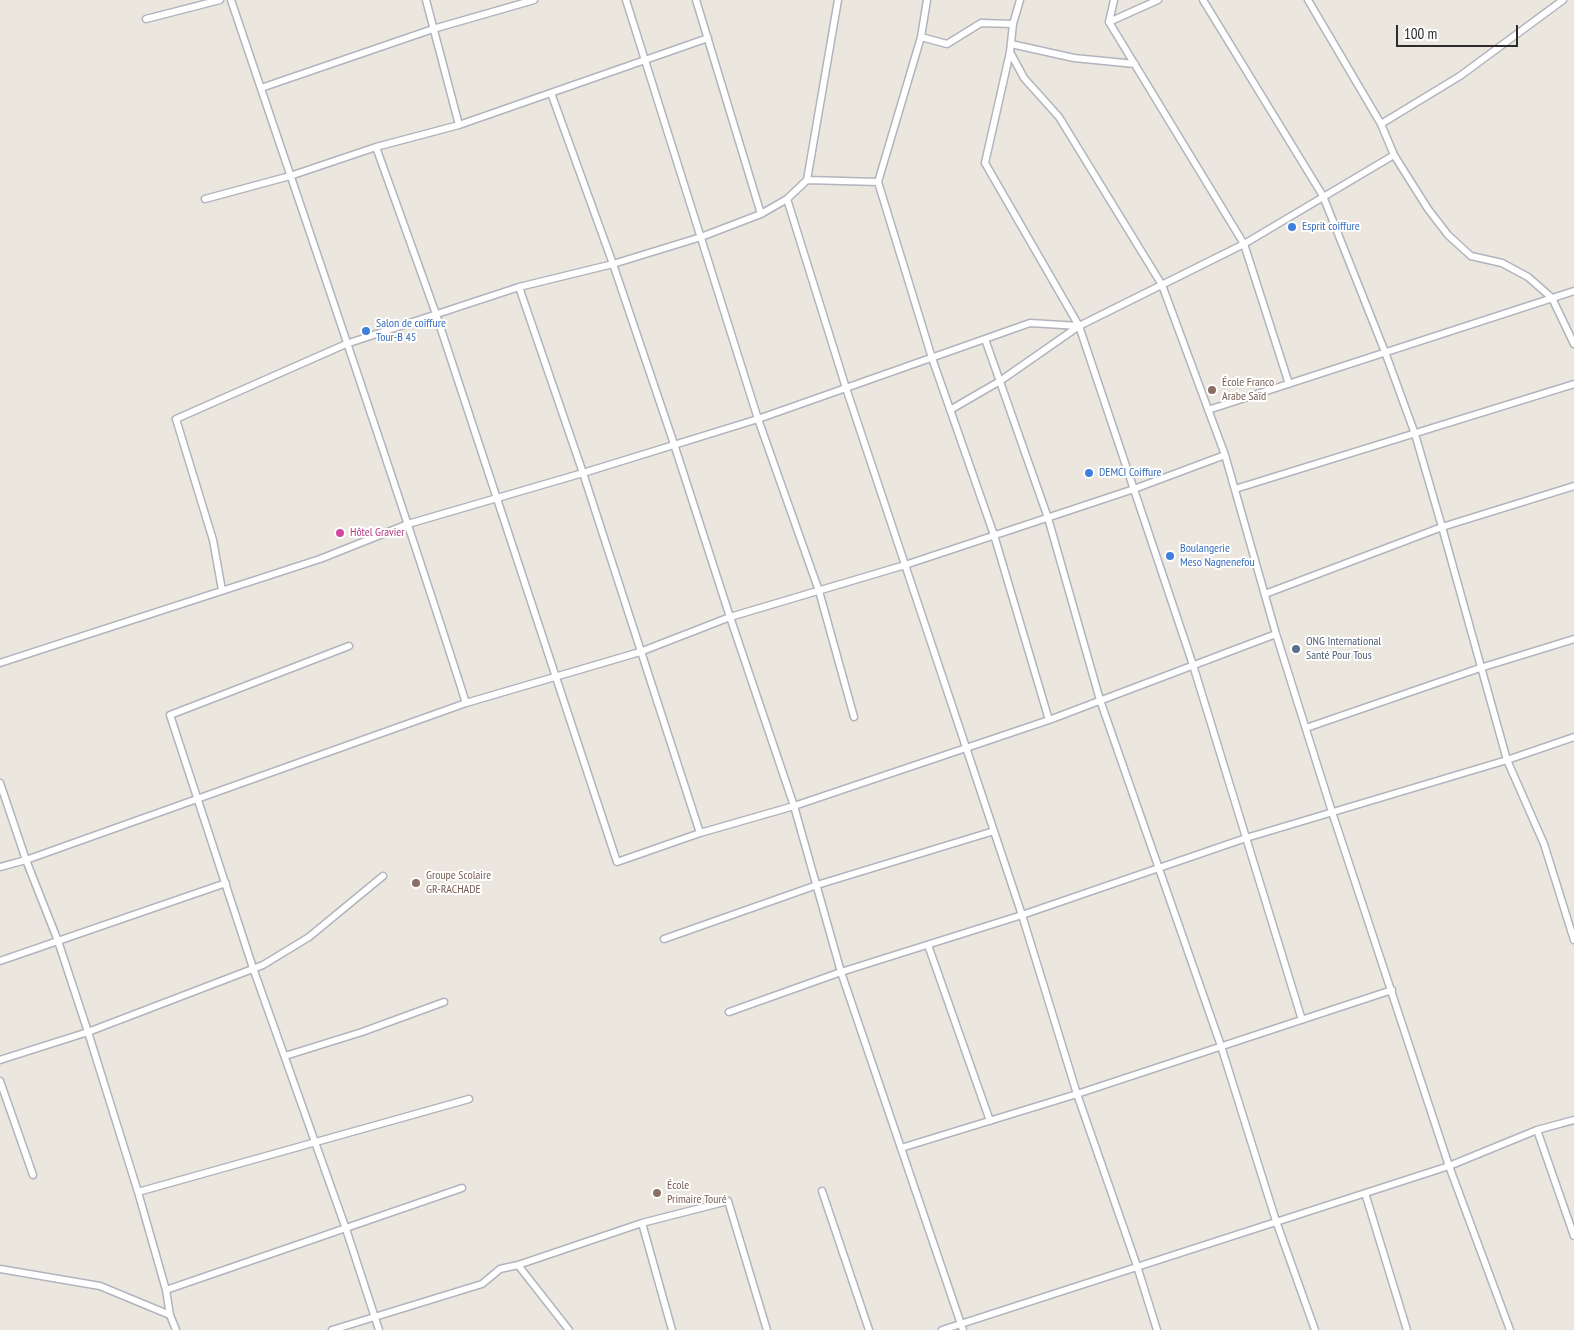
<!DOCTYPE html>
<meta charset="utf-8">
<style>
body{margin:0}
#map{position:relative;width:1574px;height:1330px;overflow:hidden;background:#ece7de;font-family:"PT Sans Narrow",sans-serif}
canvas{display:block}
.scale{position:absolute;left:1396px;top:25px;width:122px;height:22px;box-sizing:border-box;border:2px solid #2b2b2b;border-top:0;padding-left:6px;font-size:15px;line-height:18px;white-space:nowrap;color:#2b2b2b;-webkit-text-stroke:4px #fff;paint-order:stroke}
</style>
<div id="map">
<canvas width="1574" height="1330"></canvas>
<div class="scale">100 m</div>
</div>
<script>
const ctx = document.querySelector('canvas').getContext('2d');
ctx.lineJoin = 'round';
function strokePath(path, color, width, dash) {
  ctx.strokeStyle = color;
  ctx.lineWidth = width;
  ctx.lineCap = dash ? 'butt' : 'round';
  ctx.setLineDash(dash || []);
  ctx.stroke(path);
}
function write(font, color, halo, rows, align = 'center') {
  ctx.font = font + ' "PT Sans Narrow",sans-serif';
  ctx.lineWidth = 4;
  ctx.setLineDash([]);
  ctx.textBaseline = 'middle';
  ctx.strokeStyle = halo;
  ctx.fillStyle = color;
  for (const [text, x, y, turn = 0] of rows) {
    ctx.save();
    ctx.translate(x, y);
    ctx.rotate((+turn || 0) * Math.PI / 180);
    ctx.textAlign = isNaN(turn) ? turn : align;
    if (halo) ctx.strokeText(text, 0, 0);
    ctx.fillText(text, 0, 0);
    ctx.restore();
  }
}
const minor = new Path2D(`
 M231,0C310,234 391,468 466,703
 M426,0L459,125
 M626,0L758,419L819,591L854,717
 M696,0L761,214
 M927,0L921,37L878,182L932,358L994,535L1049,720
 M1020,0L1013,24L1010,52L985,163L1079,326L1193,665L1302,1020
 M1114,0L1109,22L1244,244L1289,384
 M1203,0L1323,196L1385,352L1415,434L1442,527L1507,760L1544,844L1574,940
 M1308,0L1381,124L1394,155L1428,209L1448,235L1471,256L1502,263L1528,277L1552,298L1574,344
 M146,19L220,0
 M1109,22L1158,0
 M921,37L947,44L981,23L1013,24
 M1011,44L1074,58L1135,64
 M1010,52L1024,78L1059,117L1162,285L1225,455L1276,634L1332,812L1449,1166L1510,1330
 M261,88L433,29L534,0
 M551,93L613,264L674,444L730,617L794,806L841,972L963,1330
 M1381,124L1460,76L1563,0
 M376,147L436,314L617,862L700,833L794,806L1049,720L1276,634
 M807,180L838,0
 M205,199L290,176L376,147L459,125L708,38
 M787,199L846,388L1022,915L1077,1094L1137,1266L1157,1330
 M519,287L583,473L700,833
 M985,339L1048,518L1100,700L1221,1046L1276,1221L1315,1330
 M950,410L1000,381L1079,326L1244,244L1394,155
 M1208,410L1574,291
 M1235,489L1574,384
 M222,590L213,540L176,419L346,344L519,287L613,264L701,237L761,214L787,199L807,180L878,182
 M1265,594L1442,527L1574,486
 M349,646L170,715L253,968L346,1229L379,1330
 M0,663L320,559L408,524L583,473L758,419L1030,323L1079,326
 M1306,728L1480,668L1574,639
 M0,783L26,860L58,941L88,1032L138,1192L166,1290L170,1315L176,1330
 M0,867L26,860L466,703L640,652L730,617L905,565L1134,489L1225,455
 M664,939L817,885L994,831
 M928,945L990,1121
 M0,961L226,883
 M729,1012L841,972L1022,915L1246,838L1507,760L1574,737
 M285,1056L362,1032L444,1002
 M0,1060L88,1032L263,965L309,937L383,876
 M0,1081L33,1175
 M1537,1130L1574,1236
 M901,1148L1077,1094L1392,990
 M822,1191L869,1330
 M138,1192L469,1099
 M1365,1193L1407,1330
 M642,1223L672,1330
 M518,1265L569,1330
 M0,1269L100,1286L170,1315
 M166,1290L462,1188
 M332,1330L482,1284L500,1269L518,1265L642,1223L728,1201L767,1330
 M942,1330L1449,1166L1537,1130L1574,1120`);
strokePath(minor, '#b1b4be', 9);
strokePath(minor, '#fff', 6);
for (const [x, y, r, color] of [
 [1292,227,5,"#3f7fe0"],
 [366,331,5,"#3f7fe0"],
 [1212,390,5,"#8d6e63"],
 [1089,473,5,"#3f7fe0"],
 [340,533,5,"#d1479c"],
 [1170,556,5,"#3f7fe0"],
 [1296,649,5,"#5c6f8a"],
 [416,883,5,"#8d6e63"],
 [657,1193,5,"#8d6e63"]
]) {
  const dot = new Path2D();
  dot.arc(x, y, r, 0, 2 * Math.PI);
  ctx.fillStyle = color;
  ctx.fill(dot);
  strokePath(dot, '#fff', 2);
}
write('12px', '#366cbe', '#fff', [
 ["Esprit coiffure",1302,227],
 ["Salon de coiffure",376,324],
 ["Tour-B 45",376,338],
 ["DEMCI Coiffure",1099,473],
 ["Boulangerie",1180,549],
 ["Meso Nagnenefou",1180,563]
], 'left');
write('12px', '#785e54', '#fff', [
 ["École Franco",1222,383],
 ["Arabe Saïd",1222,397],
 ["Groupe Scolaire",426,876],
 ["GR-RACHADE",426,890],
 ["École",667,1186],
 ["Primaire Touré",667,1200]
], 'left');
write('12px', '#b23c85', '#fff', [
 ["Hôtel Gravier",350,533]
], 'left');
write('12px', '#4e5e75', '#fff', [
 ["ONG International",1306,642],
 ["Santé Pour Tous",1306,656]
], 'left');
</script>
